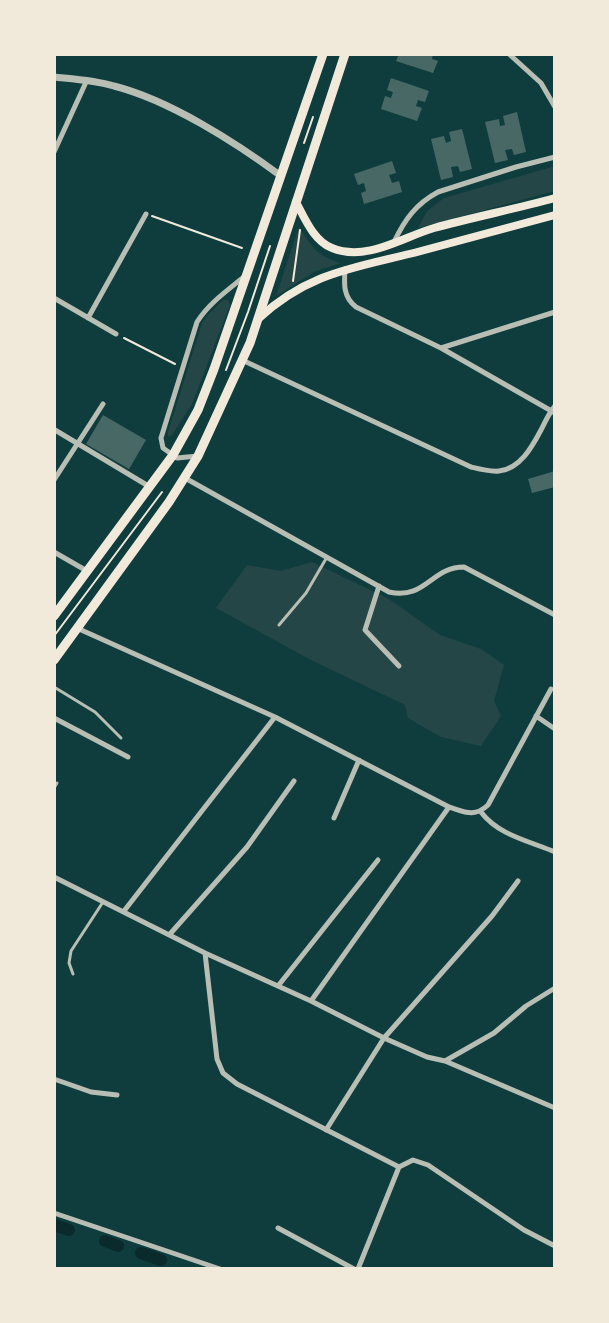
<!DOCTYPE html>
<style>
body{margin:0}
#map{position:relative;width:609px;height:1323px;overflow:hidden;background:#0f3d3e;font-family:"Golos Text",sans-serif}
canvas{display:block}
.frame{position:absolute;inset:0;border:56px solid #f1e9da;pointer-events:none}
</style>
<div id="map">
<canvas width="609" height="1323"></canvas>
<div class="frame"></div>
</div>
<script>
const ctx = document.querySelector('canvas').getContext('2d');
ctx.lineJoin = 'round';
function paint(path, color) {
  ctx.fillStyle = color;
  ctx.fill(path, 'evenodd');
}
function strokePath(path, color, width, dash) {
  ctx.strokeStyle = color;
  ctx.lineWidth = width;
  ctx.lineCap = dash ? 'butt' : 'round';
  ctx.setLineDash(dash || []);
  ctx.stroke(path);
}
paint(new Path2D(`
 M555,166V191L418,228L427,211L444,198Z
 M299,227C312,247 317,256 341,263L316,271L276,296Z
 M223,300H228L230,305L192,404L172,435L168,437V432L202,323L207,316Z
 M312,562L389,599L440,635L481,649L504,665L494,701L501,716L481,746L441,737L408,718L405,705L311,660L216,608L247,565L281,571Z`), '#244646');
strokePath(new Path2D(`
 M54,1225L69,1230
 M105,1241L118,1246
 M141,1253L161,1260`), '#0a2a2b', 12);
paint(new Path2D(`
 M399,54L424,56L425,54H433L432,59L438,61L433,73L396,61Z
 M391,78L429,91L425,102L418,100L416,106L422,108L417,121L381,109L385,96L391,98L393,92L387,90Z
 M517,112L526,152L514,155L512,149L505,150L508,160L495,163L485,122L499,119L500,126L505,125L503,116Z
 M462,129L472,169L460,172L458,166L451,167L453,177L441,180L431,139L444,136L446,143L451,141L449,132Z
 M392,161L396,173L389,175L392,183L399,181L402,192L364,204L361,193L366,191L364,183L358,185L354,174Z
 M103,415L146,440L129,469L86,444Z
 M555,471V487L532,493L528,479Z`), '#486865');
strokePath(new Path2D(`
 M304,143L313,117
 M152,216L242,248
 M293,281L300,230
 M124,338L175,364
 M226,370L248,312L270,246
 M54,636L162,492`), '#f1e9da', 2);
strokePath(new Path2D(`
 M279,625L306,593L327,557
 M54,687L95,712L121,738
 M54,788L57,783
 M73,974L69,963L71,951L103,902`), '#b8beb3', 3);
strokePath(new Path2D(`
 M509,54L541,83L555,107
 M54,152L87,80
 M394,242C405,219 416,204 438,192L516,167L555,157
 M345,269C344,284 343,297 356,307L441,348L555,413
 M54,298L116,334
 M88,318L146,214
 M441,348L555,312
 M242,360L471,467C479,469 490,472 499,471C520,469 532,447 541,430C545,422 549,413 555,406
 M55,430L150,487
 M198,456L177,458L163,448L161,438L197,322C209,303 228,290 245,276
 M185,478L389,592C426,600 431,567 464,567L555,615
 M54,480L103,404
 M54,552L87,571
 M379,586L365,630L399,666
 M79,629L275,717L449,807C465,812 474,818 488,805L551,689
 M536,716L555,729
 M54,718L128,757
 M481,812C498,835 529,841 555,852
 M334,818L359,760
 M54,877L205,953L311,1001L384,1038L427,1057L445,1061L555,1108
 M124,911L275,717
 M170,934L247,847L294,781
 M205,953L217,1059L223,1073L237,1084L399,1167
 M278,986L378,860
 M311,1001L449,807
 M445,1061L494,1033L526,1006L555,988
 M54,1079L91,1092L117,1095
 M326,1130L384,1038L492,916L518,881
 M399,1167L413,1160L428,1165L524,1230L555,1246
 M54,1213L220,1269
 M278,1228L354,1269
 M358,1269L399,1167`), '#b8beb3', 5);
strokePath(new Path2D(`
 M54,77C74,79 94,80 114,86C169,100 235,142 281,176`), '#b8beb3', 7);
strokePath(new Path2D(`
 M296,202C305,219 314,241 332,248C366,262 403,237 434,228C474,217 515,209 555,198
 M258,319C310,271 356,268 421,251C466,239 511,227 555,215`), '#f1e9da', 8);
strokePath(new Path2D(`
 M54,616L173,455L198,410L214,369L323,54
 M54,660L169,502L198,456L250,343L345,54`), '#f1e9da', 9);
</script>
